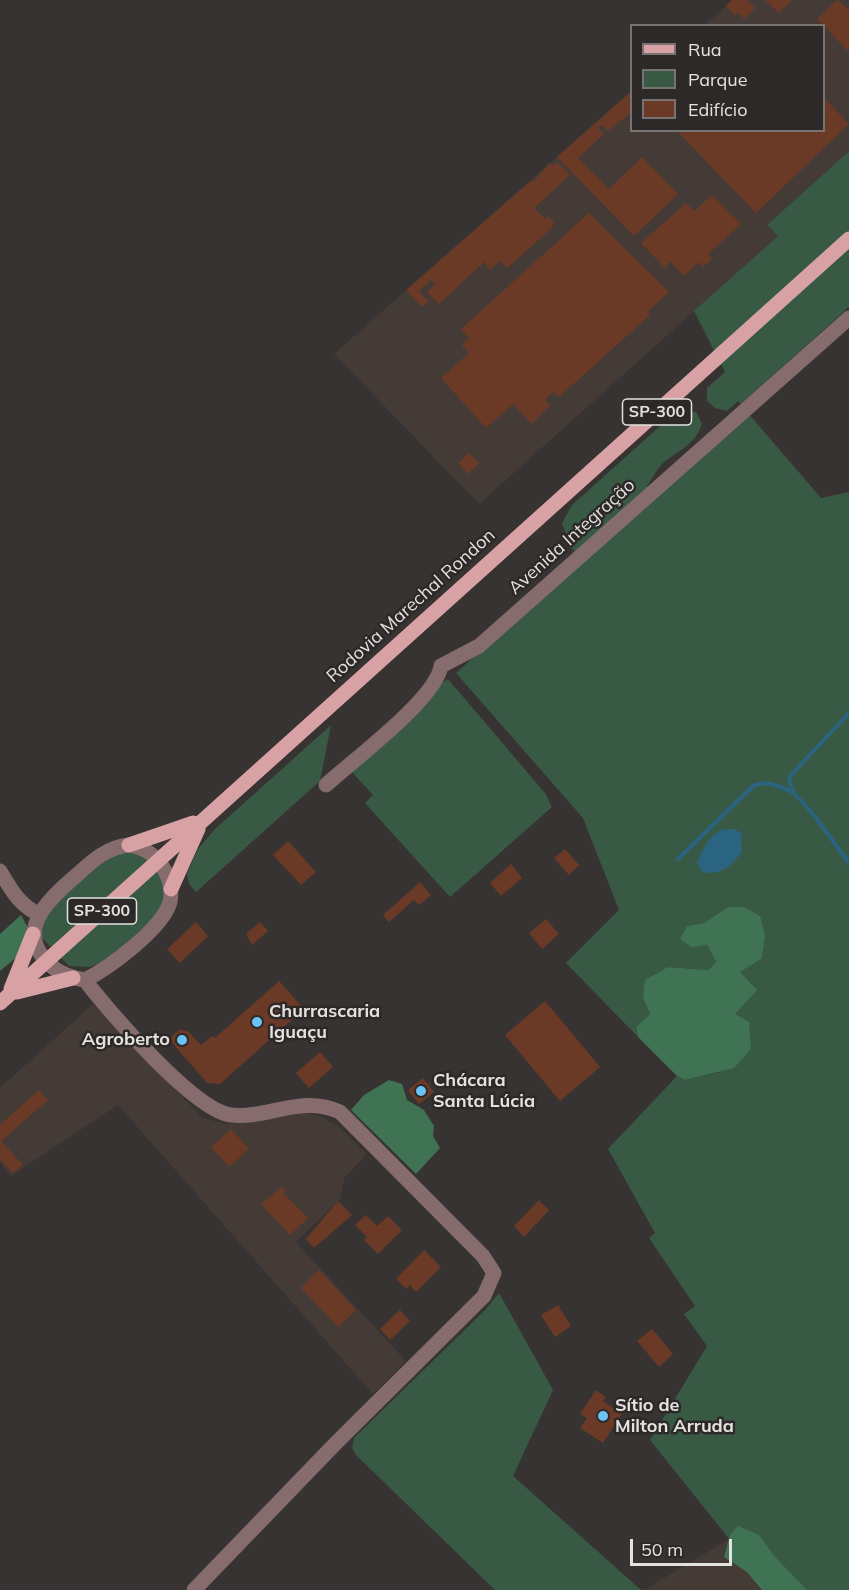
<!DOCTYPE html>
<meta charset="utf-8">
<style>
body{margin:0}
#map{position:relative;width:849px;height:1590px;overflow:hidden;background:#373332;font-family:Mulish,sans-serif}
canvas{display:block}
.legend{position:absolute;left:630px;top:24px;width:195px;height:108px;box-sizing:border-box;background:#2d2928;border:2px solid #767372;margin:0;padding:8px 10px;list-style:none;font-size:18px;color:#e4e2e1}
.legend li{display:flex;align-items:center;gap:12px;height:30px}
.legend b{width:30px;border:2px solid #767372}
.scale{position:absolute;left:630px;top:1539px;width:102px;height:27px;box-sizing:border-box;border:3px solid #e4e2e1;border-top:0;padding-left:8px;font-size:18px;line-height:21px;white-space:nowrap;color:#e4e2e1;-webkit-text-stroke:4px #2d2928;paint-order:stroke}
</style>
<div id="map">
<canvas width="849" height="1590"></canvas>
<ul class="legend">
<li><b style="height:8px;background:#d8a2a4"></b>Rua</li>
<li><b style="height:16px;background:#385a44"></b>Parque</li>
<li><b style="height:16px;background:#6a3a26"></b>Edifício</li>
</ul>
<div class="scale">50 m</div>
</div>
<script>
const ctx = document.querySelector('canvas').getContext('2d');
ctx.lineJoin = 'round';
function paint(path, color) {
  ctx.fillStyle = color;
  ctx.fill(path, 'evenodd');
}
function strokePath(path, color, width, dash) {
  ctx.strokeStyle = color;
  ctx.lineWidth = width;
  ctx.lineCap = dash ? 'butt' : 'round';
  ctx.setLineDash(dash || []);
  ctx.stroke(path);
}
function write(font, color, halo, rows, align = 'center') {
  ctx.font = font + ' Mulish,sans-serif';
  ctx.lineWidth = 5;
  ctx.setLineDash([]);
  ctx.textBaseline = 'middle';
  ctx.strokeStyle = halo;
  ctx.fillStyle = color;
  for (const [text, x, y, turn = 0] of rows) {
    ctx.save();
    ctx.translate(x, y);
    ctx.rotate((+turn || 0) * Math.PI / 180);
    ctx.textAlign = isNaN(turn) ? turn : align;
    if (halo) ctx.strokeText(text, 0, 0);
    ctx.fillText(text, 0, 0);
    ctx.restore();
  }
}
paint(new Path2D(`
 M732,0H849V151L767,225L778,236L479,504L334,354L631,91L632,130H824V26L705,25Z
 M93,1004L203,1118L226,1124L303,1113L317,1115L338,1126L367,1154L345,1177L340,1199L296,1242L406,1361L373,1394L118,1105L11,1176L0,1163V1088Z
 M729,1539L770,1590H644Z`), '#443b37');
paint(new Path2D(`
 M849,151V307L741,404L738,401L727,411L715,408L707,401V388L725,372L694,311L778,236L767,225Z
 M681,411L696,412L702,424C695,445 679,450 663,463C657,469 652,479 647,486L652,497L747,412L821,498L849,492V1590H770L650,1440L707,1346L684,1314L695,1306L649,1238L655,1233L608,1149L677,1076L685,1080L719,1072L735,1014L740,972L728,907L704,923L687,926L707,945L716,962L708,970L668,967L643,998L650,1014L636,1027L638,1037L566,963L619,910L583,818L456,673L584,558L571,548L562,523L572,505L668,419Z
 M448,679L545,793L552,807L450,897L365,803L373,795L350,770L438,685Z
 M331,725L320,781L196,892L189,884L187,874L198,849L214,830Z
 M118,851L142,854L162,877L164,888L162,906L155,917L107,960L90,967L69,966L41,937L47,910L95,863Z
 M499,1293L553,1390L513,1476L641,1590H495L356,1455L352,1448L354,1438L484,1311Z`), '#385a44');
paint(new Path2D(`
 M728,907H744L760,916L765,935L762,958L740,972L757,990L735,1014L749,1022L751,1049L734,1068L685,1080L677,1076L638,1037L636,1027L650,1014L643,998L645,980L668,967L708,970L716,962L707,945L691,947L680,939L687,926L704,923Z
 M21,915L28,928L17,957L0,971V934Z
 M389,1080L402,1084L407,1100L424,1110L434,1126L433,1136L440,1148L416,1174L351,1110L364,1095Z
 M738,1526L759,1535L775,1557L807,1590H762L747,1572L724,1557L730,1535Z`), '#407353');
paint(new Path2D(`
 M724,829H735L742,834L741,853C730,867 720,876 702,872L697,863C702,849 710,834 724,829Z`), '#2b6481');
strokePath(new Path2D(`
 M849,713L791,775L789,781L793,792L814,815L849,863
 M678,859L753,786C767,779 779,787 793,792`), '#2b6481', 4);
paint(new Path2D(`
 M732,0H747L755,8L744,19L738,12L735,15L726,6Z
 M765,0H792L779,13Z
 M837,0L849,10V52L817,19Z
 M632,91V112L608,131L602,125L598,128L604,134L578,158L609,189L642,157L678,194L634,236L557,157Z
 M824,98L849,124L756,213L676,130H824Z
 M557,162L570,175L534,208L545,219L548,216L554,223L552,228L507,268L500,261L490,270L484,262L439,304L427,292L435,285L431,280L419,291L428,301L422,307L406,290L532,180L533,182L550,163L552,166Z
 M712,195L741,224L708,254L712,259L703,267L699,262L684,276L670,261L666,269L641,243L686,203L694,211Z
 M589,213L669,292L647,312L650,315L559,397L553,392L545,400L550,405L532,424L513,404L486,428L441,378L469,353L462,345L469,338L461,329Z
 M469,453L479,463L468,474L458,463Z
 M288,841L316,872L301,885L273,855Z
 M565,849L579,865L569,875L554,858Z
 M511,864L522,878L501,896L490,883Z
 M420,882L431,895L419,905L414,900L389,922L383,915Z
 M546,919L559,934L542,949L529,933Z
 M196,922L208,936L180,963L167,949Z
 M260,922L268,931L252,945L246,934Z
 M279,981L304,1009L220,1084L207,1083L169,1039L179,1030L188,1031L201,1045L212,1036L215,1038Z
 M545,1001L600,1067L560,1101L505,1035Z
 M320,1052L333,1067L309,1088L296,1073Z
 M423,1078L434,1092L419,1104L408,1090Z
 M39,1090L48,1100L1,1141L23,1165L13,1173L0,1159V1125Z
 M231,1129L249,1149L229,1167L211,1147Z
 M282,1187L286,1191L283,1193L308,1218L290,1235L261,1204Z
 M539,1200L549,1210L524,1237L514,1226Z
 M338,1201L352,1215L314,1248L306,1239Z
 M366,1215L377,1226L388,1216L402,1230L378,1254L364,1240L367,1237L355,1225Z
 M424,1250L441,1267L416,1292L410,1285L406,1289L396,1279Z
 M319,1270L356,1310L338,1327L301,1288Z
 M558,1305L571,1326L555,1337L541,1315Z
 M400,1310L410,1321L390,1340L380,1329Z
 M652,1329L673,1354L659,1367L637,1341Z
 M596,1390L606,1397L603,1401L622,1414L603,1443L580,1428L587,1418L580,1414Z`), '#6a3a26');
strokePath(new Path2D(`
 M326,785C353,760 436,699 441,666L479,646L849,318
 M129,845C145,848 157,855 165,871C170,880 172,892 170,902C163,928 109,968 85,980C67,977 53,971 42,956C18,924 55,894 78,874C93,860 108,847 129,845Z
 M0,871C12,891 19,905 40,915
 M85,980C108,1011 195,1111 231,1115C269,1119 301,1094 340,1112L483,1256L494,1273L484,1296L335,1444L194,1590`), '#866c6d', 15);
strokePath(new Path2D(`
 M129,845L193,823
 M171,889L198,829
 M11,989L33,934
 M17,992L73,978
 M0,1003L849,239`), '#d8a2a4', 15);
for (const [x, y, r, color] of [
 [257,1022,6,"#6cc2f3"],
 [182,1040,6,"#6cc2f3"],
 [421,1091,6,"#6cc2f3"],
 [603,1416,6,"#6cc2f3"]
]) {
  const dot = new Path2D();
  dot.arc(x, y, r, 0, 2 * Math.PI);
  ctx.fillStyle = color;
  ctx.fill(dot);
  strokePath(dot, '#2d2928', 2);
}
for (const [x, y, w] of [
 [657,412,69],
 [102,911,69]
]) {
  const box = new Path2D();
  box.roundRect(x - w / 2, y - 13, w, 26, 4.5);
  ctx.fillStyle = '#2d2928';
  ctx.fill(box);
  strokePath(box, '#e4e2e1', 1.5);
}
write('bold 16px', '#e4e2e1', null, [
 ["SP-300",657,412],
 ["SP-300",102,911]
]);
write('18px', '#e4e2e1', '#2d2928', [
 ["Avenida Integração",572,537,-42],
 ["Rodovia Marechal Rondon",411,606,-42]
]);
write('bold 18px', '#e4e2e1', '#2d2928', [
 ["Churrascaria",269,1012],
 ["Iguaçu",269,1033],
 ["Agroberto",170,1040,"right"],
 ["Chácara",433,1081],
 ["Santa Lúcia",433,1102],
 ["Sítio de",615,1406],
 ["Milton Arruda",615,1427]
], 'left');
</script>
